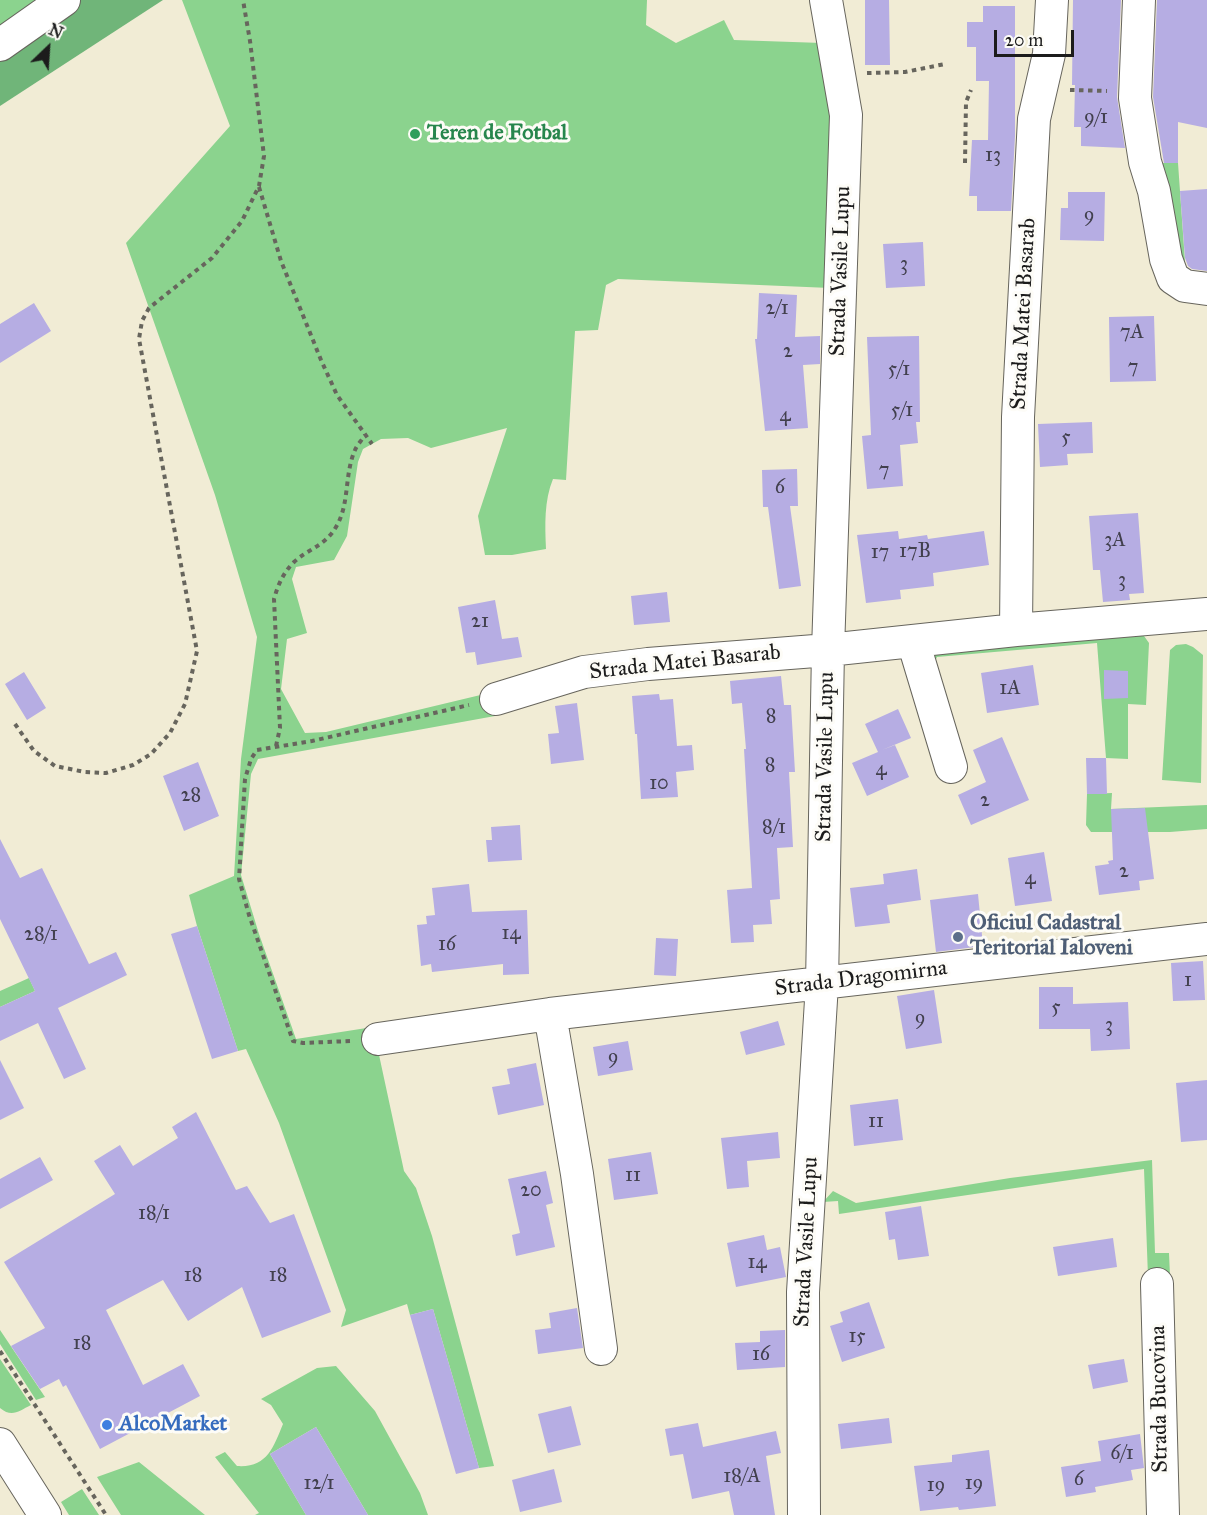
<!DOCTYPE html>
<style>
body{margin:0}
#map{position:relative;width:1207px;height:1515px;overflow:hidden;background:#f1ecd5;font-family:"IM FELL Great Primer",serif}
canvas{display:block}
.north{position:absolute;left:18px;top:18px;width:60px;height:60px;-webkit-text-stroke:4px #fdfcf7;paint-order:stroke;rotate:25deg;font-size:16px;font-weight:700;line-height:24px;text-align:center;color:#1c1c1c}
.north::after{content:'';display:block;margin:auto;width:21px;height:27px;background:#1c1c1c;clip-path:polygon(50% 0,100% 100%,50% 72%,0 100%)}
.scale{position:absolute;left:994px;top:30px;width:80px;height:27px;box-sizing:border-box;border:3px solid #1c1c1c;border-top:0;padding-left:8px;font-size:18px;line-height:21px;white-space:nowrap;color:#1c1c1c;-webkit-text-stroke:4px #fdfcf7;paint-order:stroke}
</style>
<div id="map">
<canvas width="1207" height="1515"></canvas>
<div class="north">N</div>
<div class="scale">20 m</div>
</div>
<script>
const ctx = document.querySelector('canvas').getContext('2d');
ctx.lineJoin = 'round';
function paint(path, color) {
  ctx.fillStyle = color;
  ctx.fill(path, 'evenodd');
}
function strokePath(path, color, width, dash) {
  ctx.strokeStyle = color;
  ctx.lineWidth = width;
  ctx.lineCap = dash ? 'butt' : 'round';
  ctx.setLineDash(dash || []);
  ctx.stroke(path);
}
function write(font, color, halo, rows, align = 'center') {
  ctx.font = font + ' "IM FELL Great Primer",serif';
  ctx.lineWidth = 6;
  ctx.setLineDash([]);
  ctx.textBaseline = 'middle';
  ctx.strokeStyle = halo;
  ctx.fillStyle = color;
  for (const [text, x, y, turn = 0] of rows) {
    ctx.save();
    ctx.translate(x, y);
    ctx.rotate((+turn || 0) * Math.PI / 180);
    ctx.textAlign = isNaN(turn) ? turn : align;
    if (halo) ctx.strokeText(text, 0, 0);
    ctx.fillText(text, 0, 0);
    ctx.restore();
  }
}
paint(new Path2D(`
 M0,0H53L0,37Z
 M182,0H647L646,25L676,43L724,20L734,40L822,43L835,115L830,288L618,279L606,285L598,330L575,331L566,480L553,479C544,501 545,525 546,549L512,555H485L478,516L507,428L431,448L408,438L381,439L363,449L358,462L347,536L334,560L296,567L292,579L307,633L287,639L281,689L305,733L326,732L493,692L495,716L258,759L251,774L241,875L259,934L296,1039L373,1027L404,1171L416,1188L432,1236L494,1466L479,1468L433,1309L410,1315L407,1304L341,1327L346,1310L279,1123L246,1049L238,1051L197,926L189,895L234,876L241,759L257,637L215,495L126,243L230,126Z
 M1152,163H1178L1186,276Z
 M1099,636H1144L1149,643L1146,705L1128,704V759L1106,758L1097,643L937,657L932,668V649Z
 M1186,644L1193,647L1203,655L1201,783L1162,780L1170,650L1176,645Z
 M1112,793L1111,809L1207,805V829L1170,832H1091L1086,825L1087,794Z
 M29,978L35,991L0,1007V991Z
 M1152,1160L1155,1253H1169L1170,1276L1148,1277L1144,1169L839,1214L838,1201L823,1202L833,1191L856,1203L1010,1178Z
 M0,1330L45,1397L36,1400L0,1344Z
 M0,1359L31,1405C19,1411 12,1418 0,1408Z
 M336,1366L375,1411L420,1493L428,1515H368L316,1427L270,1454L306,1515H255L259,1513L215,1457L225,1452L237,1466C267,1468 273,1448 283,1424L271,1405L261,1399L317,1368Z
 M139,1462L205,1515H121L97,1477Z
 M82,1489L99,1515H69L61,1502Z`), '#8bd38e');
paint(new Path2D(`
 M80,0H163L0,106V56Z`), '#70b579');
paint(new Path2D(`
 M865,0H889L890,65H865Z
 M1073,0H1121L1117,97L1125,148L1081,146V127H1074L1075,85H1072Z
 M1157,0H1207V128L1178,122V163H1164L1153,97Z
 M983,6H1015V136L1011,211H977V196H969L972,140H988L989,81H976V47H967V22H983Z
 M1207,189V271L1192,269L1188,266L1185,258L1180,191Z
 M1068,192H1105L1104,241L1060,240L1061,208H1068Z
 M923,242L925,286L886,288L883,244Z
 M759,293L797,295L795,337L820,336V364L803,365L808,428L765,431L755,339H757Z
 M34,303L51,331L0,363V324Z
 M1154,316L1156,381L1110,382L1109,317Z
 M919,336L920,422H916L918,443L900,445L903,486L867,489L862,436L871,435L867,337Z
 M1092,422L1093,453L1067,454L1068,465L1040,467L1038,424Z
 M797,469L798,506H790L801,586L779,589L768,507H763L762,470Z
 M1138,513L1144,593L1129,594L1130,600L1103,602L1100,570H1093L1089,516Z
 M898,531L899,539L927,535L928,539L984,531L989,565L933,573L934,586L900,590L901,599L866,603L857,535Z
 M667,592L670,622L634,625L631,596Z
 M495,600L502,639L518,637L522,657L477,665L475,652L466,653L458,607Z
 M1033,665L1039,705L987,713L981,673Z
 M1104,670L1128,671V698L1104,699Z
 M24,672L46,708L27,720L5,684Z
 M781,676L784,705H791L795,772H789L793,847L777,848L780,899L770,900L772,924L753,925L754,942L731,943L727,890L752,888L744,749H746L742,703L732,704L730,681Z
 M659,694L660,700L673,699L677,746L692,745L694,770L676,772L678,797L641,799L637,734H635L632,696Z
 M577,703L584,760L551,764L548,734L559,733L555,706Z
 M898,709L911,738L882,750L895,745L909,777L867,796L852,763L878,752L865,724Z
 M1002,737L1029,800L971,825L958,795L986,782L973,750Z
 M1086,758H1106L1107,794H1087Z
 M198,762L219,816L184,831L163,776Z
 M1145,808L1154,879L1139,881L1140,890L1099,895L1095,866L1109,864L1108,861L1113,860L1111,809Z
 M520,825L522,860L488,862L486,840H492L491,827Z
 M0,839L20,878L42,868L89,964L116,952L127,975L58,1008L86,1069L64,1079L38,1023L0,1041V1007L35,991L0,919Z
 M1044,852L1052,901L1015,906L1008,858Z
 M917,869L921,900L887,905L890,923L855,927L850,888L884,884L883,874Z
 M469,884L472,912L527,910L529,974L503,975V964L432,972L431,964L421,966L417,925L427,924L426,916L435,915L432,888Z
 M978,894L983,946L936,952L930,900Z
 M197,926L238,1051L212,1059L171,934Z
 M656,938L678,939L676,976L654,975Z
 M1203,961L1205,1000L1173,1001L1171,963Z
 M1039,987H1073V1004L1128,1002L1130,1049L1091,1051L1090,1029H1039Z
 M934,990L942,1043L906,1049L897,996Z
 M778,1021L785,1045L746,1055L740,1032Z
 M628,1041L633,1070L598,1076L593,1047Z
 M0,1060L24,1108L0,1120Z
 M536,1063L544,1105L498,1115L492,1087L510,1084L507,1069Z
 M1207,1080V1140L1181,1142L1176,1083Z
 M898,1099L903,1140L854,1146L850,1105Z
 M196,1112L236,1190L247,1186L270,1223L294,1214L331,1312L262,1338L242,1287L188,1321L163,1280L106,1310L143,1385L183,1364L200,1396L100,1449L66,1385L63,1387L59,1379L40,1389L11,1346L45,1328L4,1262L115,1194L94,1161L120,1145L133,1166L178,1138L172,1127Z
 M778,1132L780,1158L747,1161L749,1187L727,1189L721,1138Z
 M651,1152L658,1194L614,1200L608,1159Z
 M40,1157L53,1180L0,1209V1179Z
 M546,1171L553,1203L546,1205L555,1247L516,1256L512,1235L520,1233L508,1179Z
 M921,1206L929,1256L898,1260L895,1239L889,1240L885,1212Z
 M764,1235L767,1250L780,1247L786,1277L736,1287L727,1243Z
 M1113,1238L1117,1267L1058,1276L1053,1247Z
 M869,1302L885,1348L842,1362L830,1326L843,1322L840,1312Z
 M577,1308L583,1348L538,1354L535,1330L551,1328L549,1313Z
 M433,1309L479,1468L456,1474L410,1315Z
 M785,1330V1367L737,1370L735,1343L760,1342V1331Z
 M1124,1359L1128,1382L1093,1389L1088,1365Z
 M571,1406L581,1445L548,1453L538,1414Z
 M889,1418L892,1443L841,1449L838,1424Z
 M698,1423L703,1447L776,1431L781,1453L766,1456L775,1515H734L729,1491L692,1499L683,1454L670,1456L665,1429Z
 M316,1427L368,1515H306L270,1454Z
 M1140,1434L1144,1468L1131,1470L1133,1480L1095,1487L1096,1492L1066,1497L1061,1467L1101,1461L1098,1441Z
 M989,1450L996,1506L959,1510L958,1507L920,1511L914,1466L952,1462V1455Z
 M554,1469L562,1502L520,1512L512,1480Z`), '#b6ade3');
const minor = new Path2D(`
 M1139,0L1135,98L1145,162L1154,191L1166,259L1173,278L1185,286L1207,289
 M0,45L64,0
 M1016,630L1018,417L1034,119L1049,54L1052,0
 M913,641L951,767
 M496,699L584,672L648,664L828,650L1016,630L1207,614
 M550,1014L577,1174L601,1349
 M378,1039L550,1014L1207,939
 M1157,1284L1163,1515
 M0,1444L45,1515
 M804,1515L803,1292L822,984L828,650L846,115L826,0`);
strokePath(minor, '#67655d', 34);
strokePath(new Path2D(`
 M867,73L905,72L945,64
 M1070,90L1107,91
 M965,163L966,102L971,90
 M259,187L281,261L321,360L337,395L372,444
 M15,724L34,751L55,766L85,772L106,773L133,765L151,754L170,733L185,704L197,651L139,339L142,321L149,308L212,258L242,221L259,186L264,156L250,41L243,0
 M276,746L280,728L274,599C278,585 283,573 294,562C308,549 325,546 336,527C350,504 344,475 355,450C357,445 362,440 365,435
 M350,1041L303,1043L293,1041L249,915L239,879L245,779L251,759L257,750L312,741L469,705
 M0,1351L106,1515`), '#67655d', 4, [4.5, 4.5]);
strokePath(minor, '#fff', 32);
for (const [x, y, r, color] of [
 [415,134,6,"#2e9e5b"],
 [958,937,6,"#5c6f8a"],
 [107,1425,6,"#3f7fe0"]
]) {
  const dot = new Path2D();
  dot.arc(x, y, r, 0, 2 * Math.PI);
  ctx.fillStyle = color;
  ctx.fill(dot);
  strokePath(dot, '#fdfcf7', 2);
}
write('20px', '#42404e', null, [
 ["9/1",1096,118],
 ["13",993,156],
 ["9",1089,216],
 ["3",904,265],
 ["2/1",777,309],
 ["7A",1132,333],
 ["2",788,352],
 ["7",1133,368],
 ["5/1",899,370],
 ["5/1",902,411],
 ["4",785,416],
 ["5",1066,438],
 ["7",884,471],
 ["6",780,488],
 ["3A",1115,541],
 ["17B",915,552],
 ["17",880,553],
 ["3",1122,581],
 ["21",480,622],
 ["1A",1010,689],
 ["8",771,717],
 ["8",770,766],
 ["4",881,770],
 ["10",659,784],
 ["28",191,796],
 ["2",985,801],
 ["8/1",774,828],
 ["2",1124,872],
 ["4",1030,879],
 ["14",511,934],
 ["28/1",41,935],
 ["16",447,945],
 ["1",1188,981],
 ["5",1056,1008],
 ["9",920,1019],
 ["3",1109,1026],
 ["9",613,1058],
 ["11",876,1122],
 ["11",633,1176],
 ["20",531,1191],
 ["18/1",154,1214],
 ["14",757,1263],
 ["18",193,1276],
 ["18",278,1276],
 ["15",857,1337],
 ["18",82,1344],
 ["16",761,1355],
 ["6/1",1122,1454],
 ["18/A",742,1477],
 ["6",1079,1480],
 ["12/1",319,1484],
 ["19",974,1484],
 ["19",936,1486]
]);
write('bold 22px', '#27864d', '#fdfcf7', [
 ["Teren de Fotbal",427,134]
], 'left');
write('22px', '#1c1c1c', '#fdfcf7', [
 ["Strada Vasile Lupu",841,271,-88],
 ["Strada Matei Basarab",1024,314,-87],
 ["Strada Matei Basarab",685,663,-6],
 ["Strada Vasile Lupu",826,757,-89],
 ["Strada Dragomirna",861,979,-7],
 ["Strada Vasile Lupu",807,1242,-87],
 ["Strada Bucovina",1160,1399,-91]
]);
write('bold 22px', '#4e5e75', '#fdfcf7', [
 ["Oficiul Cadastral",970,924],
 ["Teritorial Ialoveni",970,949]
], 'left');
write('bold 22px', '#366cbe', '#fdfcf7', [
 ["AlcoMarket",119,1425]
], 'left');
</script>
